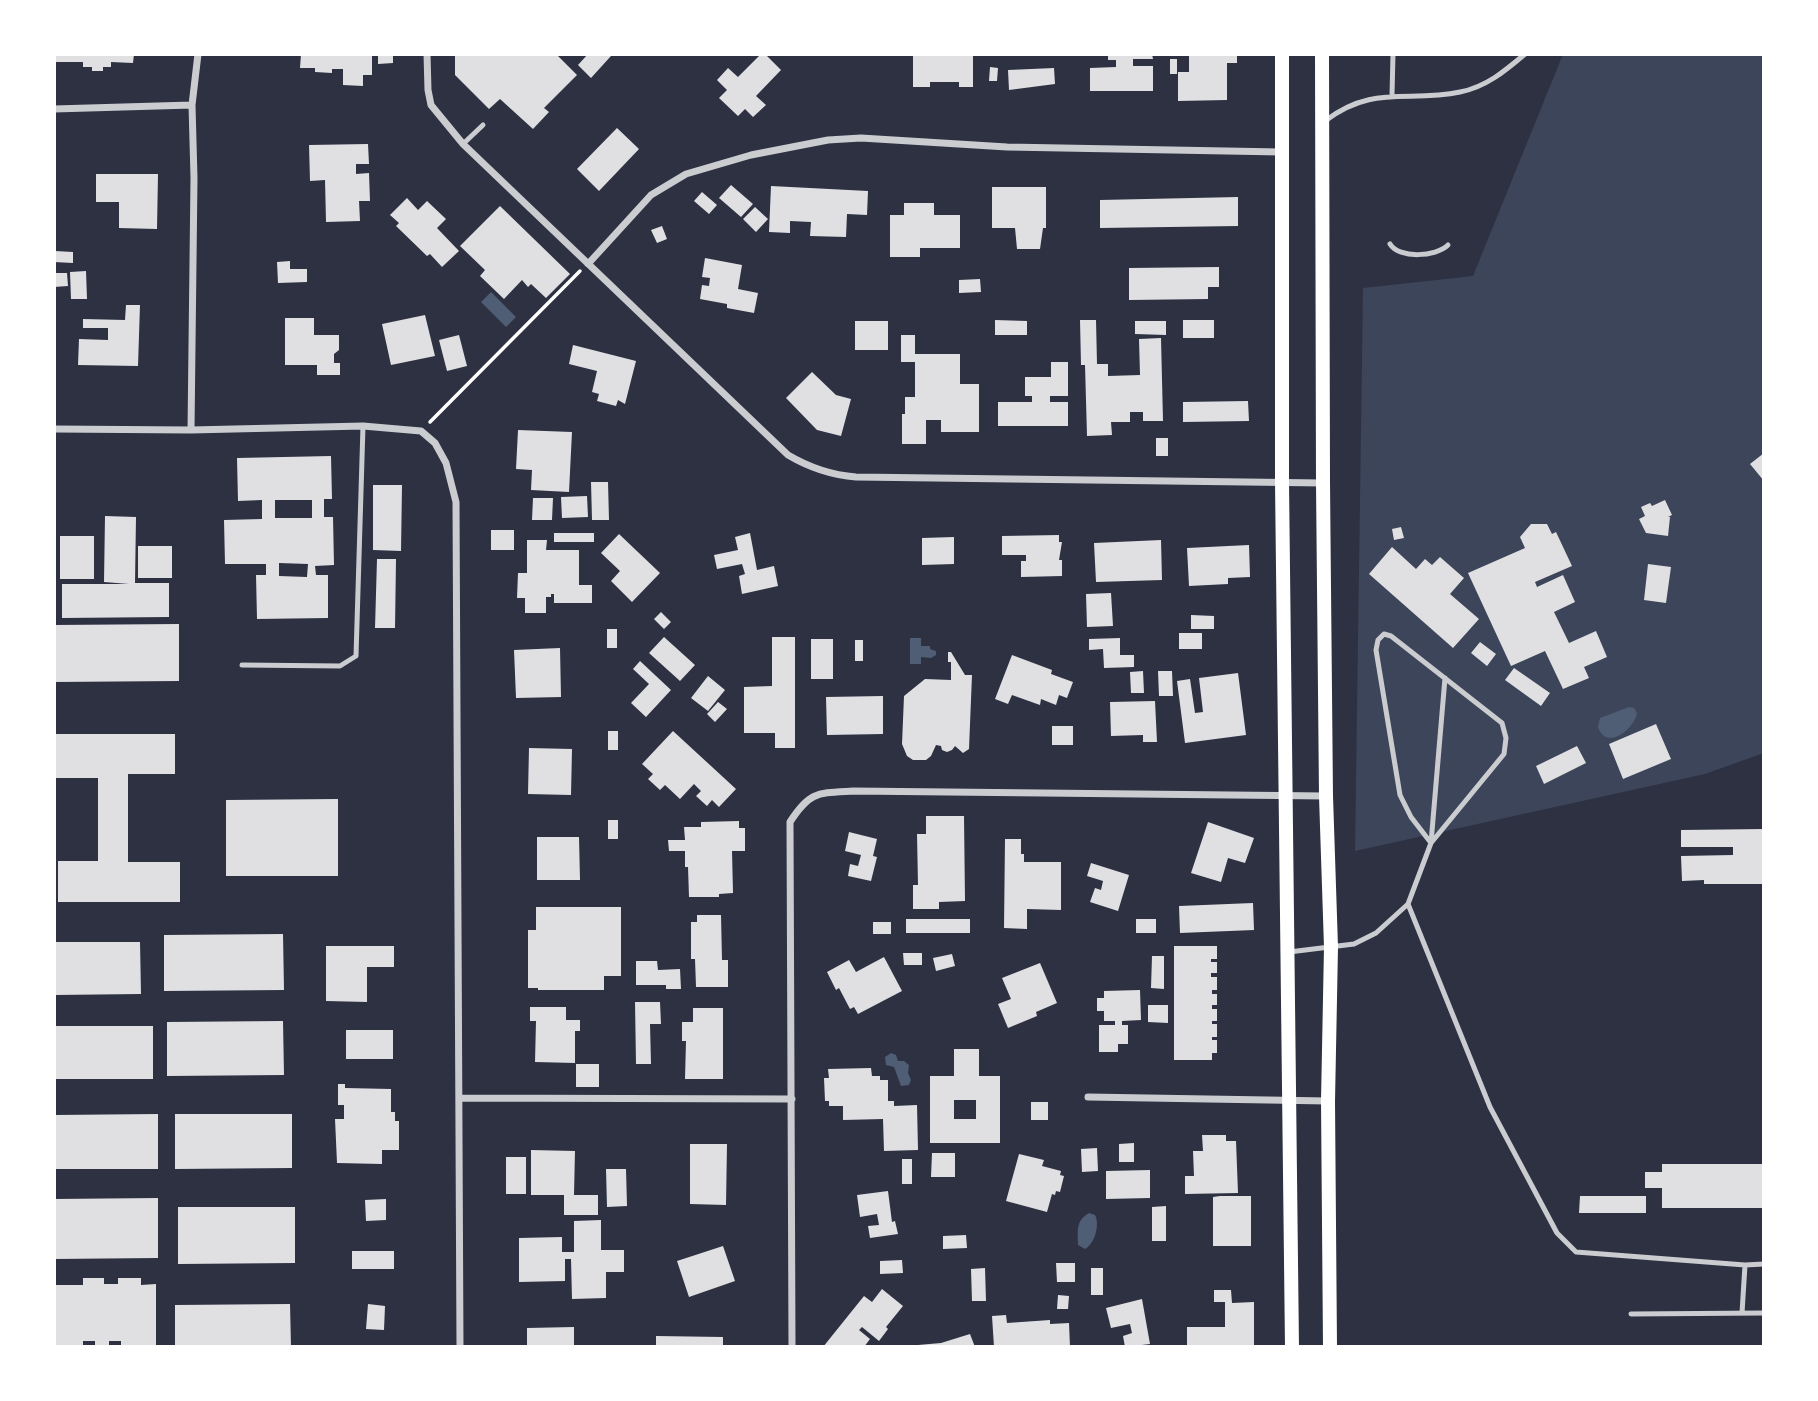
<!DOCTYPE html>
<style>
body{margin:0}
#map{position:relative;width:1818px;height:1401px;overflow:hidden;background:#2d3142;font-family:"DM Sans",sans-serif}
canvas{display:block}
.frame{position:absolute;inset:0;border:56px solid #fff;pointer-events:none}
</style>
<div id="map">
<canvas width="1818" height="1401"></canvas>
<div class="frame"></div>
</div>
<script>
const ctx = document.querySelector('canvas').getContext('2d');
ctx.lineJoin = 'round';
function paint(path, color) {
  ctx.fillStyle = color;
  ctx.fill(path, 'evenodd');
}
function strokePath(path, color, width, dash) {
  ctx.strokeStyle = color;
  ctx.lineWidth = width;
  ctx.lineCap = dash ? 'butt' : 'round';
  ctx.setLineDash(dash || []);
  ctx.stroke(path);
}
paint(new Path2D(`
 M1564,54H1764V753L1705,774L1355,851L1363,288L1473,276L1561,59Z`), '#3c4559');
paint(new Path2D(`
 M491,292L516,317L506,327L481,302Z
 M910,638H921V646H930V649L936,651V655L931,658L921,657V664H910Z
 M1629,707L1634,708L1637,713C1634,730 1606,751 1598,727L1600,718Z
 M891,1053L896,1055L898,1061H904L909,1065L908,1073L911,1080L909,1085L901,1086L894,1067L886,1065L885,1057Z
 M1089,1213L1095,1215C1100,1224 1095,1244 1085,1249L1078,1245C1078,1232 1075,1221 1089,1213Z`), '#4f5d75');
paint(new Path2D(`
 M56,54H134L133,63L111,62V67H103V71H92V67H83V62H56Z
 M301,54H372V75H363V86L343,85V69H332V73L315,72V68H300Z
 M378,54H393V63L378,64Z
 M455,54H556L577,75L544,108L549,112L533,129L500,99L489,109L455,75Z
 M588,54H609L611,56L591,78L578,65Z
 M761,54H765L781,70L756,96L766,105L753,117L745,109L738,116L719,98L727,90L717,80L728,68L738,77Z
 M913,54H973V87H959V82H930V87H913Z
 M1108,54H1152L1153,59H1133V66H1153V91H1090V68L1116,67V60H1108Z
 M1189,54H1237V63H1227V100L1178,101V72H1189Z
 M1170,59H1177V74H1170Z
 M990,67L998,68L997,81H989Z
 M1054,68L1055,84L1009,90L1008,70Z
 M617,128L639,149L599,191L577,169Z
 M368,144L369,164H356V174L369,173L370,201H359L360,221L326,222L325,180L310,181L309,145Z
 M96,174H158L157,229L119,228V202H96Z
 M731,185L753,204L741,217L719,198Z
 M771,186L868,191L867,215L847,214L846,237L810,236L811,222L790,221V233L769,232Z
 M992,187H1046V228H1043L1040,249H1017L1015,228H992Z
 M702,192L717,205L709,214L694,201Z
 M1238,197V226L1100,228V200Z
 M407,198L418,210L427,201L446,219L437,228L459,251L442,267L430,254L427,256L396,226L399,223L390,215Z
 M904,203H934V215H960V248H920V257H890V215H904Z
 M500,206L570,274L546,298L531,284L528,287L522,280L504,299L480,276L485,270L460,246Z
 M755,207L768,219L756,232L743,219Z
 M662,226L667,239L657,243L651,230Z
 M55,251L73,252V263L54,262Z
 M705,258L742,265L738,289L758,293L754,313L727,308V304L700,299L702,285L709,286L710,278L702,277Z
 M290,261V269H307V282L278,283L277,262Z
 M1219,267V287H1208V299L1129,300V268Z
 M86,271L87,299H71L70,272Z
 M54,273H67L68,286L54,287Z
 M980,279L981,292L959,293V280Z
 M126,305H140L138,366L78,365L79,339L108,340V328H83V319L125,320Z
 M425,315L435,356L391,365L382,324Z
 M285,318H314V335H339V350L334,354V363H340V375H317V365H285Z
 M995,320L1027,321V335H995Z
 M1080,320H1096L1097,364H1108V376L1140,375L1139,339L1161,338L1163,421H1143V412H1130V422H1111L1112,435L1087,436L1085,365H1081Z
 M1183,320H1214V338H1183Z
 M855,321H888V350H855Z
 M1135,321H1166V335L1135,334Z
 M459,335L467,366L447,371L439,340Z
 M901,335H915V354H960V384H979V432H941V420H926V444H902V414H905V397H915V362H901Z
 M573,345L636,361L625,404L618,400L616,406L597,401L599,394L592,392L597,371L569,364Z
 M1051,362H1068V396H1050V402H1068V426H998V402H1032V396H1025V377H1051Z
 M812,372L836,395L851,399L841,436L817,430L786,398Z
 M1248,401L1249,421L1183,422V402Z
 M518,430L572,432L569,492L531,490L532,470L516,469Z
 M1156,438H1168V456H1156Z
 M1764,453V481L1750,464Z
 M331,456L332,499H324V517H333L334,565L315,566L316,575H328V618L257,619L256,575H266V564H225L224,520L262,519V500L238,501L237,458ZM275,500H312V518H275ZM279,563L308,564L307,577L279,576Z
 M591,482H608L609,520H592Z
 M373,485H402L401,551L373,550Z
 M587,496L588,517L562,518L561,497Z
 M533,498H553L552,520H532Z
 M1665,500L1672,515L1668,517H1670L1668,536L1646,533L1639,519L1645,516L1641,507L1650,503L1652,506Z
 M105,516L136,517L135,583H169V617L62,618V584H129L104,582Z
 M1531,524H1547L1552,534L1556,532L1572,566L1535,582L1537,587L1563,575L1575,602L1554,612L1569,643L1596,631L1607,657L1584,667L1589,678L1563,689L1545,651L1511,666L1468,573L1525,548L1520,537Z
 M1401,527L1404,538L1394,540L1392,529Z
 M491,530H514V550H491Z
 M554,533H594V542H554Z
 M750,533L757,570L774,566L778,586L742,594L739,576L745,574L742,564L717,569L714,555L738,550L735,537Z
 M619,534L660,573L632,602L611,581L620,571L601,553Z
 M1059,535V542H1062L1059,560H1062V576L1021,577V561H1026V555H1002V536Z
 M60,536H94V579H60Z
 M954,537V564L922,565V538Z
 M527,540H547L546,550H579V585H592V603H554V594H551V597H546V613H525V598H517L518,573H527Z
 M1161,540L1162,580L1096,582L1094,543Z
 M1249,545L1250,577L1228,578V584L1189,586L1187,548Z
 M138,546H172V578H138Z
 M1392,547L1416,569L1425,559L1432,565L1440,557L1464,578L1450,594L1479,619L1453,648L1369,574Z
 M377,559H396L395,628H375Z
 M1648,564L1671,567L1666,603L1644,600Z
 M1111,593L1113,626L1087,627L1086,594Z
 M661,612L671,622L664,629L654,619Z
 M1191,615L1214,616V629H1191Z
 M179,624V681L54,682V625Z
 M607,629H617V648H607Z
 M1179,633H1202V649H1179Z
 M664,637L695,665L680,681L649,653Z
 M772,637H795V748H775V733H744V687L772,686Z
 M1120,638V655H1134V667L1104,668L1103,649L1089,650V639Z
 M811,639H833V679H811Z
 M855,640H863V661H855Z
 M1480,642L1496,654L1487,666L1471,653Z
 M560,648L561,697L516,698L514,650Z
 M948,652H951L965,675H972L969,749L963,753L955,746L952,750L947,752L942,750L941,746L936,745L931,756L926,760H913L907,756L902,744L904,696L925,679L951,680V662H948Z
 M1012,655L1052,670L1051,674L1073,682L1067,698L1059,695L1056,705L1041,699L1040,705L1012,695L1008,704L995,699Z
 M640,661L671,690L646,717L631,703L649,684L633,669Z
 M1514,668L1550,693L1541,706L1505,680Z
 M1143,671L1144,693H1131L1130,672Z
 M1158,671H1172L1173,696H1159Z
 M1238,673L1246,735L1185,743L1177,681L1190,679L1195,713L1203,712L1199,678Z
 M708,676L725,690L708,711L691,698Z
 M883,696V734L827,735L826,697Z
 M1155,701L1157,742H1143V735L1111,736L1110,702Z
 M718,702L727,709L715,722L707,714Z
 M1656,724L1671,759L1623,779L1609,744Z
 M1052,726H1073V745H1052Z
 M608,731H618V750H608Z
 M673,731L736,789L719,807L712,800L707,806L696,796L701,791L694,784L680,799L665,785L660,790L648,779L653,774L642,764Z
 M55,734H175V774H128V862H180V902H58V861H98V778H55Z
 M1577,746L1586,763L1544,784L1536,766Z
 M529,748L572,749L571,795L528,794Z
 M338,799V876H226V800Z
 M926,816H964L965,901L939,902V909H913V885H918L917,834H926Z
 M608,820H618V839H608Z
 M739,821V828H745V851H732L733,893L719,894V897H689L688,867H685V851H669L668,840H685L684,827H701V822Z
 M1208,822L1254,838L1245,863L1228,858L1221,882L1191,873Z
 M1764,829V884H1704V880L1682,881L1681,856L1733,855V847H1681V830Z
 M849,832L877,839L873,856L877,857L871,881L848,876L850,864L858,866L861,855L845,851Z
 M537,837H579L580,880H537Z
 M1005,839H1021V854H1024V862H1061V910L1027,909V929L1004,928Z
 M1091,863L1129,875L1118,911L1090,902L1095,888L1101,890L1103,881L1087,876Z
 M1253,903L1254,930L1180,933L1179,906Z
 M536,907H621V976H604V990H538V988H528V930H536Z
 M697,915H721L722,960H728V987H696L695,959H691V922H697Z
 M906,919H970V933H906Z
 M1136,919H1156V933H1136Z
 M873,922H891V934H873Z
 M283,934L284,990L164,991V935Z
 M54,942H140L141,994L54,995Z
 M326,946H394V967H367V1002L326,1001Z
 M1174,946H1217V959H1211V962H1217V973H1211V977H1217V990H1212V994H1217V1005H1212V1009H1217V1021H1212V1024H1217V1037H1212V1040H1217V1053H1212V1060H1174Z
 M903,953H922V965H904Z
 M952,954L955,966L936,971L933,958Z
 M1152,956H1164V989L1151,988Z
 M884,957L902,991L858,1014L854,1007L850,1009L839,988L836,990L827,972L849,960L856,972Z
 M636,961H657L658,970L680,969L681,989H666V985H636Z
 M1040,963L1057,1003L1036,1012L1037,1016L1008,1028L998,1004L1011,999L1002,978Z
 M1140,990L1141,1020L1122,1021V1025H1128V1044H1118V1052H1099V1025H1115V1021H1104V1011H1097V998H1104V991Z
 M635,1002H660L661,1024H650L651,1064H636Z
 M1148,1005H1168V1023L1148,1022Z
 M530,1007H566V1020H580V1031H575V1063L535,1062L536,1021H530Z
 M693,1008H723V1079H685L686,1041H682V1022H693Z
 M283,1021L284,1075L167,1076V1022Z
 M54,1026H153V1079H54Z
 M346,1030H393V1059H346Z
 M954,1049H979V1076H1000V1143H930V1076H954ZM954,1100H976V1119H954Z
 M576,1064H599V1087H576Z
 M871,1068L872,1076H880V1080H888V1101H894V1106L917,1105L918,1150L884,1151L883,1119L843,1120V1106H829V1101H825L824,1078H829L828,1069Z
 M338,1084H345V1088L391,1089V1112H395V1121H399V1150H382V1164L337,1163L335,1119H344V1105H338Z
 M1031,1102H1048V1120H1031Z
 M158,1114V1169H54V1115Z
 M175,1114H292V1168L175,1169Z
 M1202,1135H1226V1141H1236L1238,1193L1185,1194V1176H1194L1193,1151H1203Z
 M1134,1143V1162H1119V1144Z
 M690,1144H727L726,1205L690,1204Z
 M1097,1148L1098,1171L1082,1172L1081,1149Z
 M531,1150L575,1151L574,1195H598V1215H564V1195H531Z
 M932,1153H955V1177H931Z
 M1019,1154L1044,1160L1042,1166L1061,1171L1060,1175L1064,1176L1060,1192L1056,1191L1055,1195L1052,1194L1047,1212L1006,1201Z
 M506,1157H526V1194H506Z
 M902,1159H912V1184H902Z
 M1662,1164H1764V1208H1662V1188H1645V1172H1662Z
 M606,1169H626L627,1206L607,1207Z
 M1150,1170V1198L1106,1199V1171Z
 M888,1191L892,1222L895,1221L898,1234L870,1238L868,1226L879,1225L877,1214L860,1217L857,1195Z
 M1220,1196H1251V1246H1213V1197Z
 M1580,1196H1646V1213H1579Z
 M158,1198V1258L54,1259V1199Z
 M386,1199V1220L366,1221L365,1200Z
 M1166,1206V1241H1152V1207Z
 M178,1207H295V1263L178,1264Z
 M601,1220V1250H624V1272H606V1298L572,1299L571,1259H565V1281L519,1282V1238L562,1237V1252H574V1221Z
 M966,1235L967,1248L943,1249V1236Z
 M723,1246L735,1281L689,1297L677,1261Z
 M352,1251H394V1269H352Z
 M902,1260L903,1273L880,1274V1261Z
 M1056,1263H1075V1282H1057Z
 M985,1268L986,1301H972L971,1269Z
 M1091,1268H1103V1295H1091Z
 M83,1278H104V1284H118V1278H141V1285L156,1284V1347H121V1341H109V1347H95V1341H83V1347H54V1285H83Z
 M882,1289L903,1306L886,1327L888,1329L879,1341L862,1327L859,1330L870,1339L864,1347H823L864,1296L872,1302Z
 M1214,1290H1231L1232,1303L1254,1302V1347H1187V1327H1225V1302H1214Z
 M1058,1295L1069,1296L1068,1309H1057Z
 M1142,1299L1150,1344L1125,1347L1123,1336L1132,1333L1130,1324L1111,1328L1106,1308Z
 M290,1304L291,1347H175V1305Z
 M368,1304L385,1306L384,1330L366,1329Z
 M1006,1315L1007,1323L1050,1320V1324L1069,1323L1070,1347H994L992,1316Z
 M574,1327V1347H527V1328Z
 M970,1334L975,1347H918V1345L941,1343Z
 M656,1336L723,1337V1347H656Z`), '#e0e0e3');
strokePath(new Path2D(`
 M430,422L580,271`), '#fff', 3.5);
strokePath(new Path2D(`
 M1392,95L1393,54
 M1325,121C1373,84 1408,103 1460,92C1486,87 1505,71 1525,54
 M463,144L483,125
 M1390,244C1399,259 1436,257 1448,245
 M1384,634L1391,636L1502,723L1506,738L1504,754L1431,843L1411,817L1400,795L1376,650L1378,640Z
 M242,665L340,666L356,656L363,426
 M1408,904L1490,1107L1557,1233L1576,1252L1745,1265L1764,1264
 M1289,952L1354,944L1376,933L1408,904L1431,843L1445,678
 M1742,1313L1745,1265
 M1631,1314L1764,1313`), '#caccd0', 5);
strokePath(new Path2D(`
 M427,54L428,90L431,105L463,144L788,455C810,468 830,475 856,477L1323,483
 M54,109L192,105
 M588,264L651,195L686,174L751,155L828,140L861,138L1007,147L1281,152
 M54,429L191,430L363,426L421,431L435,443L446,463L456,502L460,1347
 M191,430L194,178L192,105L198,54
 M1088,1097L1328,1101
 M460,1098L792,1099
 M792,1347L790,822C810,791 818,793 853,791L1326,796`), '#caccd0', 7);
strokePath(new Path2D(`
 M1282,54V482L1292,1347
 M1322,54L1323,483L1326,796L1331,947L1328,1101L1330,1347`), '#fff', 14);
</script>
